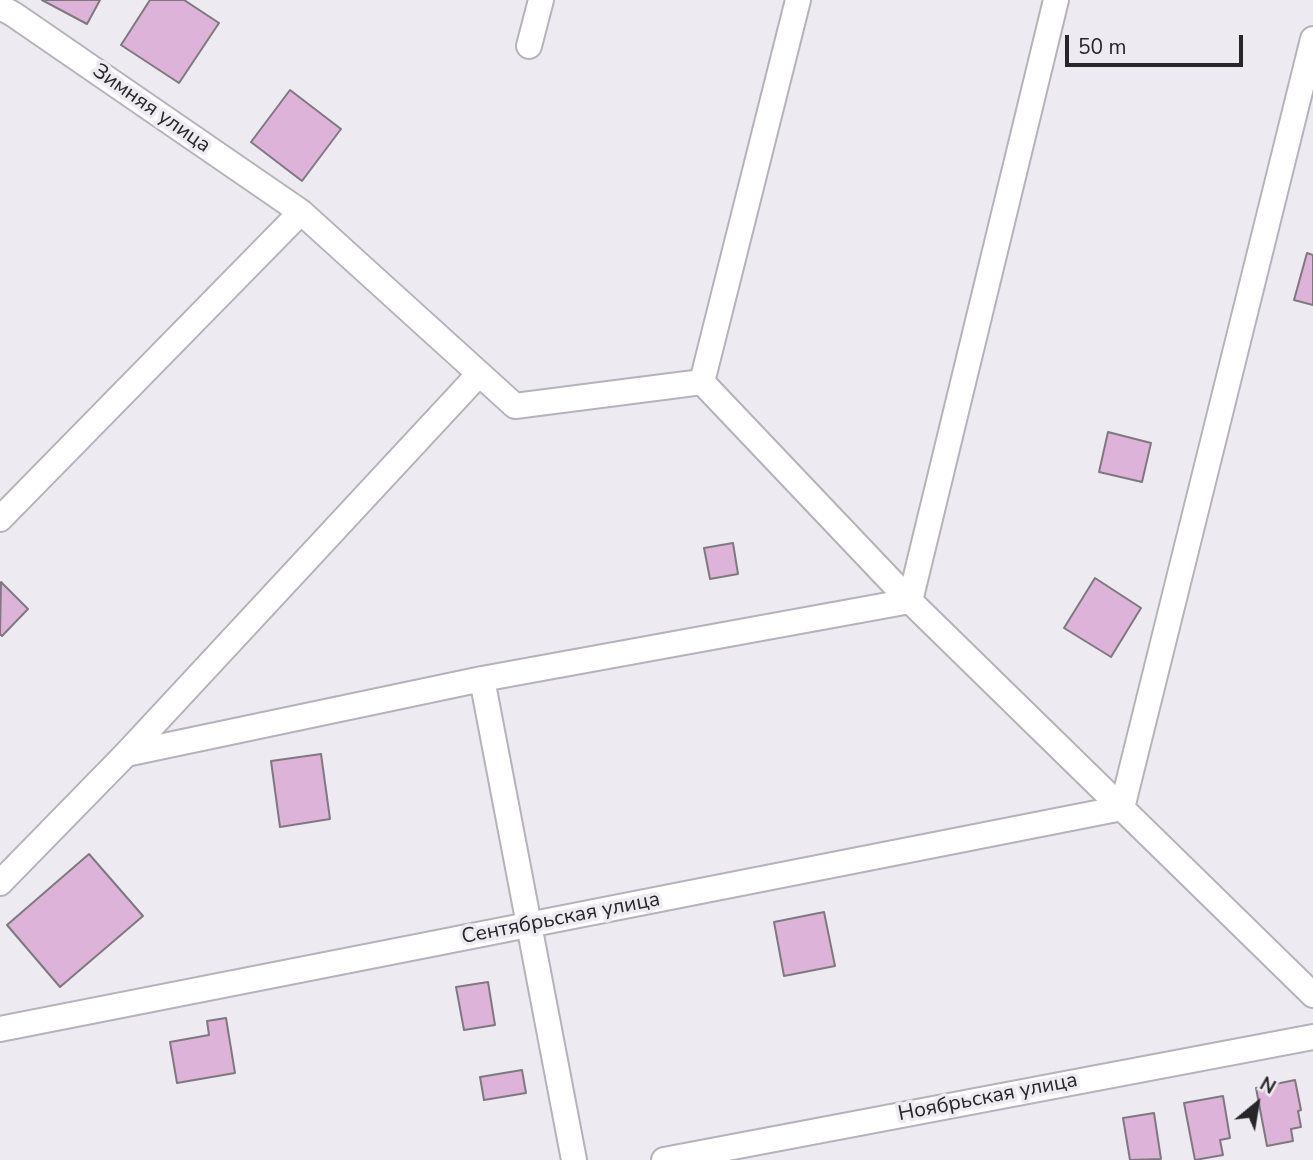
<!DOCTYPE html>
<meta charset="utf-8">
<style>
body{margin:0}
#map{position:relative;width:1313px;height:1160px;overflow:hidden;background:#eeeaf1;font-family:"Nunito Sans",sans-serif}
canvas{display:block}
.north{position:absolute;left:1222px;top:1069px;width:70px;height:70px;-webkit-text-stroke:5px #eeeaf1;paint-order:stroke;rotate:30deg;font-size:19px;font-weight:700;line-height:28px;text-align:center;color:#272628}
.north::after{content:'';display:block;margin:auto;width:24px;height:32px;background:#272628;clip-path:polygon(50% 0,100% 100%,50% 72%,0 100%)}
.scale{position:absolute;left:1065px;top:35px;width:178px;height:32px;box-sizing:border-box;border:4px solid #272628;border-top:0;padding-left:9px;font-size:21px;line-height:24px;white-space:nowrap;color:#272628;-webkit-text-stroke:5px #eeeaf1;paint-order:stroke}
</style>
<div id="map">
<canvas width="1313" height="1160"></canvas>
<div class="north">N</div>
<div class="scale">50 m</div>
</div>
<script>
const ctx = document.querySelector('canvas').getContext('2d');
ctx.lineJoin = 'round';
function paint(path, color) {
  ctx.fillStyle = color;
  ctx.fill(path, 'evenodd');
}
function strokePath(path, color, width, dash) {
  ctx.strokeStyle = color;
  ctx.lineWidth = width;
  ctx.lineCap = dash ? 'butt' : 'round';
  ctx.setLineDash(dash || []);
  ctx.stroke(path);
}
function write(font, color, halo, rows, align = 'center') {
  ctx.font = font + ' "Nunito Sans",sans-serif';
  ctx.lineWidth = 7;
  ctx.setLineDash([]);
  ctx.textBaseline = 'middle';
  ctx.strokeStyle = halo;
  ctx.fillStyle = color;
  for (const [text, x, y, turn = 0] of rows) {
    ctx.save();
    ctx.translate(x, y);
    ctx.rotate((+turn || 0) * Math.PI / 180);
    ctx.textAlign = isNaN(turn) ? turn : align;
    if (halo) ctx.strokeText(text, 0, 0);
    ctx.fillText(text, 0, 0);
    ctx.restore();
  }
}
const building = new Path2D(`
 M42,0H100L87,24Z
 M150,0H184L219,23L179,83L121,45Z
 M290,90L341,129L302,181L251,142Z
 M1307,253L1313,255V305L1294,300Z
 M1108,432L1151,443L1142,482L1099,472Z
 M733,543L738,574L710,579L704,548Z
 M1095,578L1141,608L1111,657L1064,628Z
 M1,582L28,609L2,636L0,634Z
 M321,754L330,819L280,827L271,761Z
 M89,854L143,916L60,987L7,925Z
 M824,912L835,966L784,976L774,922Z
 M488,982L495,1025L464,1030L456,987Z
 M226,1018L235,1073L177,1083L170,1042L209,1035L207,1021Z
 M522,1070L526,1093L484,1100L480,1077Z
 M1295,1080L1301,1110L1298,1111L1301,1127L1291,1129L1293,1141L1267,1146L1256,1088Z
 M1223,1096L1230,1138L1220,1140L1223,1155L1195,1160L1184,1103Z
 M1154,1113L1161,1159L1130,1160L1123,1118Z`);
paint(building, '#ddb3d9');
strokePath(building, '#7f797e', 2);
const street = new Path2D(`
 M0,7L13,14L301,212L515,406L702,382L798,0
 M529,46L541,0
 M702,382L910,601L1313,995
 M0,519L301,212
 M126,754L482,679
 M0,883L126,754L479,374
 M0,1029L1122,808L1313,39
 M574,1160L482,679L910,601L1056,0
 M664,1160L1313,1037`);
strokePath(street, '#b6b2b9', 28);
strokePath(street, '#fff', 24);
write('21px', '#272628', '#eeeaf1', [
 ["Зимняя улица",151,109,35],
 ["Сентябрьская улица",561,919,-11],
 ["Ноябрьская улица",988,1098,-11]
]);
</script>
